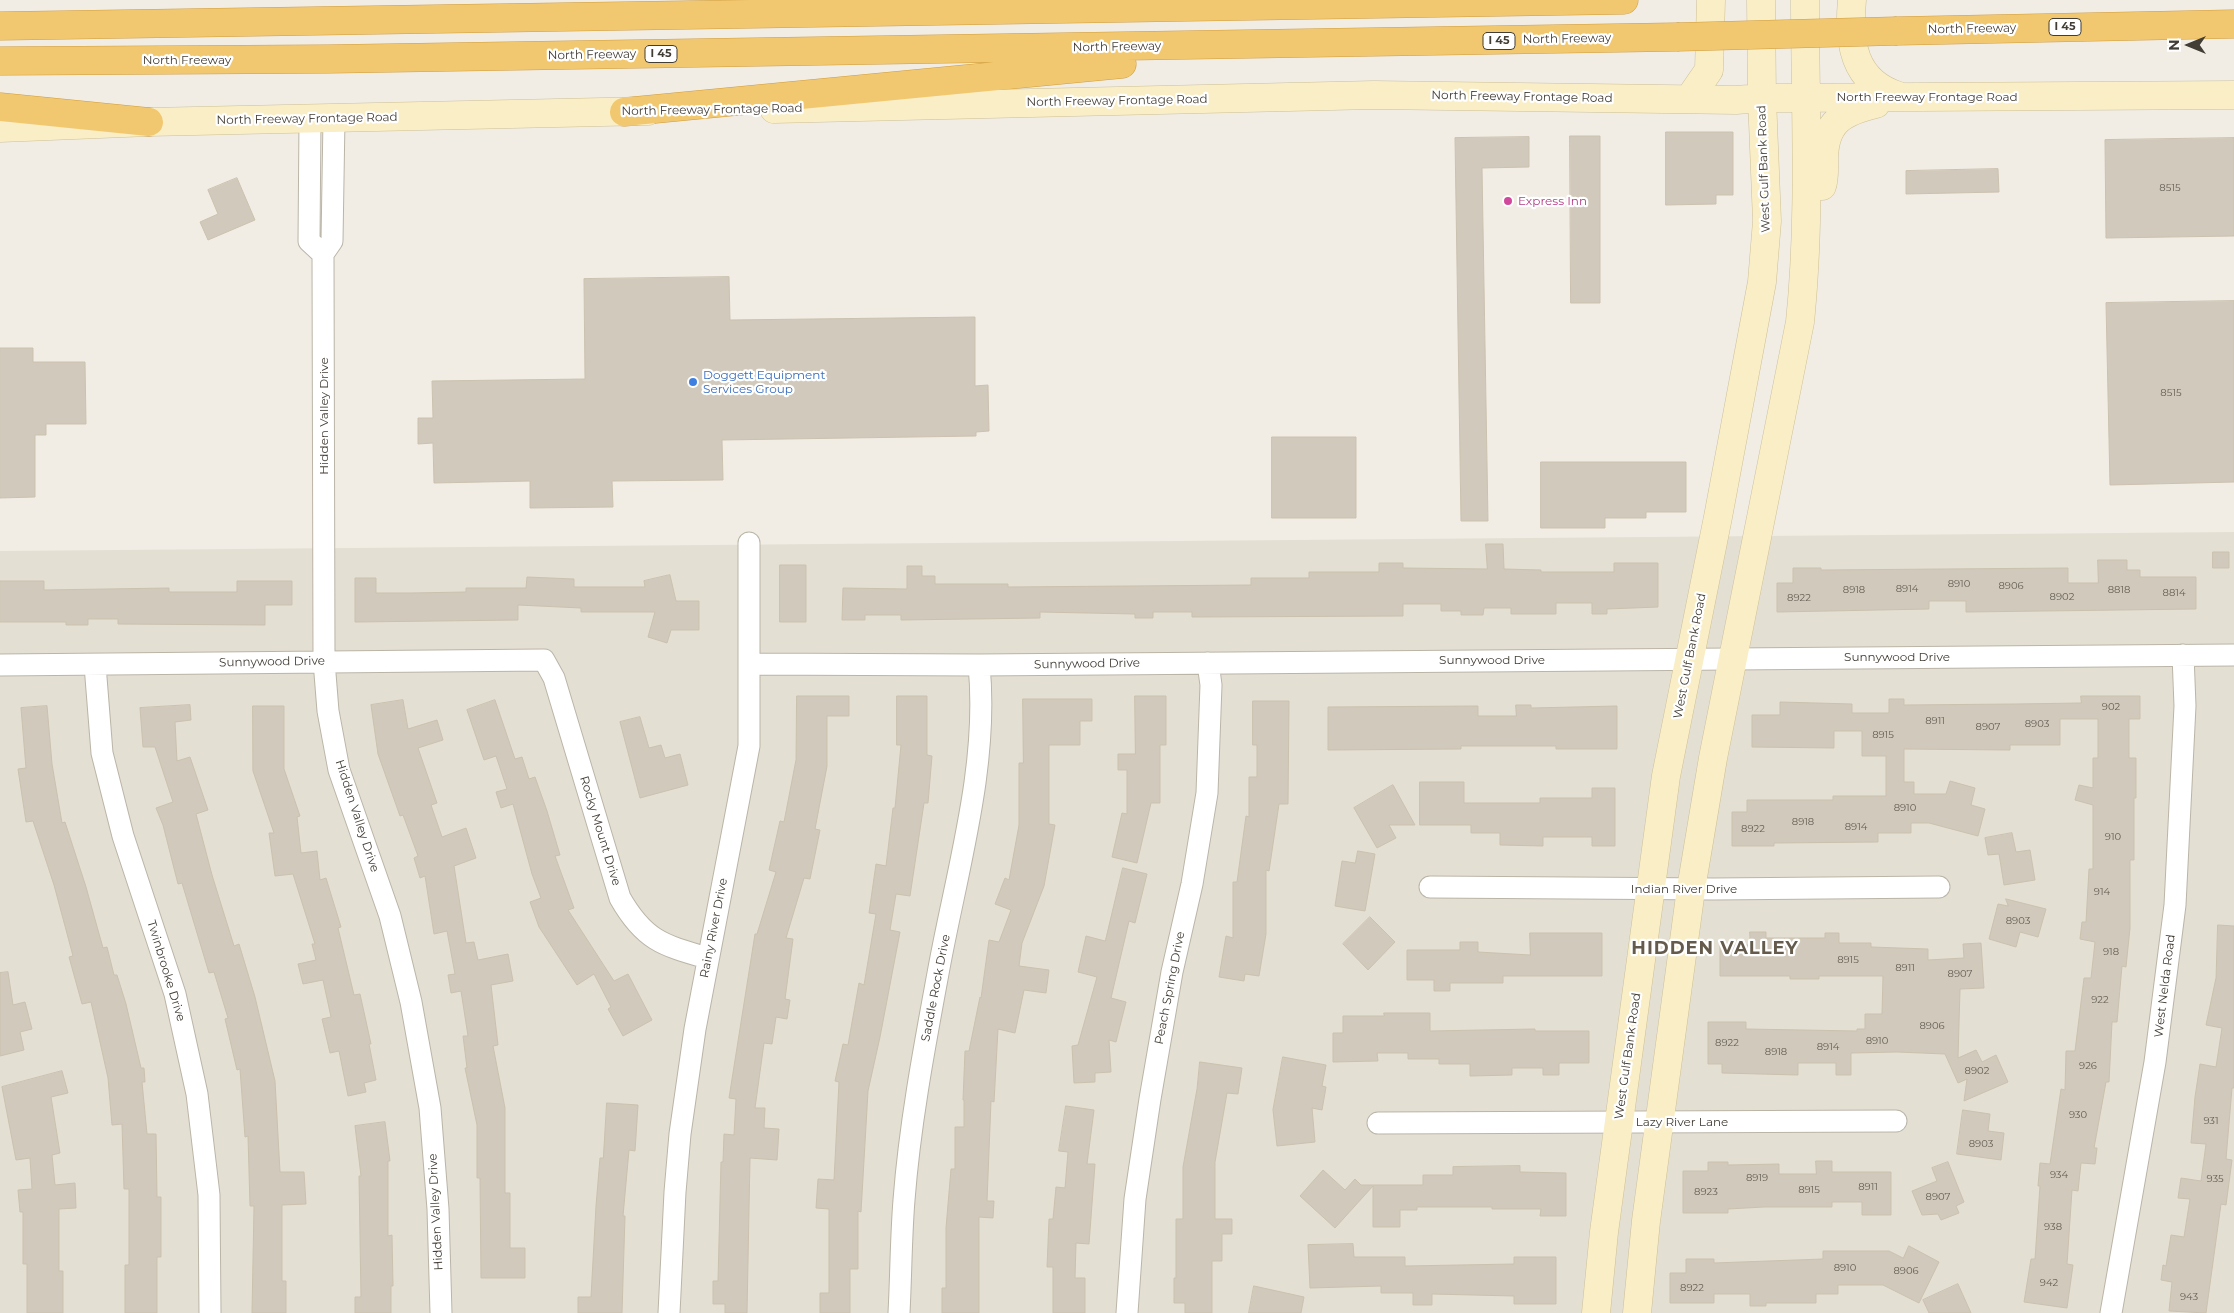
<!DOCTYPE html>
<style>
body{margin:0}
#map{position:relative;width:2234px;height:1313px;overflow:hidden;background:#f1ede5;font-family:Montserrat,sans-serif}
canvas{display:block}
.north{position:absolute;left:2164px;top:20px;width:50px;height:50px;-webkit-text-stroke:4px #fff;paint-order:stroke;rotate:270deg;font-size:14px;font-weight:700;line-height:20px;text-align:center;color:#423d35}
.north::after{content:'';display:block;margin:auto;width:18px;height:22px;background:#423d35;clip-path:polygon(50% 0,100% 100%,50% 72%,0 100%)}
</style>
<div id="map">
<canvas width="2234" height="1313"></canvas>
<div class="north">N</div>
</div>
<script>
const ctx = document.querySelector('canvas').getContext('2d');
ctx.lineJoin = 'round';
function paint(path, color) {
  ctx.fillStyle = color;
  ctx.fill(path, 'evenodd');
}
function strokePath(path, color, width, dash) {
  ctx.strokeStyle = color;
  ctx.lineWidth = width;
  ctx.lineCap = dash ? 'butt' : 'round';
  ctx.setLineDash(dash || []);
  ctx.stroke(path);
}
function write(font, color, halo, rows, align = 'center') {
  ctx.font = font + ' Montserrat,sans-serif';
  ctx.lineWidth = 4.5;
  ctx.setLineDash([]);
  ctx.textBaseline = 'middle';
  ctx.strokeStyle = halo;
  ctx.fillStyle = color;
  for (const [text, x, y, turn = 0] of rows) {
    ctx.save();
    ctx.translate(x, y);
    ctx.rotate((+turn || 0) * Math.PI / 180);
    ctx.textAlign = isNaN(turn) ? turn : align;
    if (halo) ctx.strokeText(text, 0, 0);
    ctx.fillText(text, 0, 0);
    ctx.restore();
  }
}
paint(new Path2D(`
 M2234,532V1313H0V551Z`), '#e4dfd3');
const building = new Path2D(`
 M1666,132H1733V195H1716V204L1666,205Z
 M1570,136H1600V303H1571Z
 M1529,137V167L1482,168L1488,521H1461L1455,138Z
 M2234,138V236L2106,238L2105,140Z
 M1998,169L1999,192L1906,194V171Z
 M237,178L255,220L208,240L200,222L218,214L208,190Z
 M729,277L730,320L975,317V386L988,385L989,431L976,432V436L722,440L723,480L612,481L613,507L530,508V481L434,483L433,443L418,444V418H433L432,381L585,379L584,279Z
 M2234,301V482L2110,485L2106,303Z
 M0,348H33V362H85L86,424H46V435H35V497L0,498Z
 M1272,437H1356V518H1272Z
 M1541,462H1686V512H1646V518H1605V528H1541Z
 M1486,544H1503L1504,569L1541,570V572H1614V563H1658V607L1607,609V614H1592V603H1556V614H1511V608H1484L1483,615H1461V611H1441V604H1403V616L1192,617V612H1153V618H1135V614L1040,612V618L901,620V615H865V620H842L843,588L907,589V566H922V576H935V584H1008V587L1251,585V578H1309V572H1379V563H1403V568L1487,569Z
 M2213,552H2229V568H2213Z
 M2098,560H2127V570H2140V577H2196V609L1966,612V601H1929V609L1777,612V583H1793V568H1821V570L2068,568V583H2098Z
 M780,565H806V622H780Z
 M670,575L676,601H699V630H671L667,643L648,637L655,612H581V608L518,605V620L355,622V578H376V593H411L466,592V588H526L527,577L574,579V587H645L644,581Z
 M0,581H44V590L169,588V592H237V581H292V605H265V625L118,624V619H88V625H66V622H0Z
 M797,696H849V716H827V766L815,829L820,830L810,879L804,878L786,938L793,939L785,999L790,1000L787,1019L776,1017L772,1044L764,1043L755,1108H765L764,1128L779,1129L777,1160L750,1158L747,1313H725V1304H713V1281H718L721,1162H723L724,1134L734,1135L736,1099L729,1098L755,934H757L776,872L769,870L780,821L784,822L796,760Z
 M897,696H927V755L932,756L928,803H924L910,896L896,894L890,930L900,932L880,1037L868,1091L861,1212L858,1211V1269H850V1313H820V1293H829V1209L816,1208L818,1179L834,1180L839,1082L835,1081L843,1044L848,1045L859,983L864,985L876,914L869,913L876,864L886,866L893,808H895L901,745H897Z
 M1135,696H1166V745H1160V803H1151L1137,863L1112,857L1122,813L1127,814V770H1118V754H1135Z
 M2081,696H2140V719H2129V758H2136V798H2134V860H2130V928L2126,967L2122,966L2117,1022H2112L2109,1082H2106L2094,1148H2097L2095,1164L2081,1163L2078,1191L2072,1190L2067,1264L2073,1265L2067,1308L2024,1302L2031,1259H2035L2040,1186H2038L2040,1163L2050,1164L2061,1089L2065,1090L2066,1051H2075L2084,978H2091L2095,942L2080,939L2082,922H2086L2089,869H2093V805L2075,800L2079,785L2093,788V758H2098V719H2060V745H2010V750L1904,749V782H1914V794H1946L1950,781L1975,788L1971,805L1985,809L1978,836L1929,823H1911V833H1878V842L1774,843V846H1732V812H1747V800H1833V796H1886V756H1862V731H1834V748L1752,747V715H1780V702L1852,704V713H1889V699H1904V705L2015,704L2081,703Z
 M1023,699H1092V721H1080V745H1049V824L1055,825L1044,886L1022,943L1019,966L1049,970L1046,993L1024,990L1015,1033L998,1029L994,1102L991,1101L987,1201H994L993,1218L979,1217V1313H942V1288H946V1228L951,1169H955V1127H964V1100H963L965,1051H969L980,997L981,998L989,940L999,942L1011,910L995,904L1005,878L1009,880L1019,825V763H1023Z
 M403,700L408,729L437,720L443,740L418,748L437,803L431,805L442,837L466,828L476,858L454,866L466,943L474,942L478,960L508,954L513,981L491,985L498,1045L493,1046L505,1108V1193H510V1248H525V1278H481L480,1178H477V1125L465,1068H467L463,1036H468L461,991L451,993L448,975L455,974L447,931L434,934L425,876L420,878L414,858L418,856L403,815L400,816L378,754L371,705Z
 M495,700L515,759L522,757L529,779L535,777L547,811L560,855L555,856L574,908L568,910L614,981L628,974L652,1020L623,1036L608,1009L611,1007L594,974L577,985L539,927L530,902L541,898L532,874L513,804L501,808L496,792L507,789L496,756L484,760L467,710Z
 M1253,701H1289L1288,804H1279L1269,871L1266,870V934L1259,976L1245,974L1244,981L1219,977L1226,936L1233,938V882H1237L1246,816L1249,817V777H1257V745H1253Z
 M190,705L191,720L175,722L177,761L190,757L208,810L196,814L212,875L234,946L239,944L255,997L275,1081L280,1172H304L306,1204L282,1205V1281H286V1313H252L254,1206H250L248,1136L245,1137L240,1069L237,1070L225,1019L228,1018L214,972L209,973L182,883L178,884L163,825L156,808L173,802L155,747H143L140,708Z
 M1516,705H1531V708L1617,706V749H1556V746H1461V749L1328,750V707L1478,706V716H1516Z
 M47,706L52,764L62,823L65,822L86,887L103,948L107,947L114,975H117L126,1004L141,1068H144L145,1082H142L147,1134H156L157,1197H161V1257H157V1313H125V1265H129V1189H124L122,1124L112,1125L108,1078L91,1002L82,1004L69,957L73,956L54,885L33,821L26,822L18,769L26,768L21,708Z
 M253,706H284V769L300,816L297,817L301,853L317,851L320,880L326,878L341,927L338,928L354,995L360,994L371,1044H369L376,1080L364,1083L366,1092L348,1096L339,1051L330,1053L322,1019L331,1017L323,980L303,984L298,964L316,960L312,944H315L293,874L275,876L269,833H274L253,771Z
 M640,717L649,748L661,745L665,758L680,754L688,785L640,798L620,722Z
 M1420,782H1464V803H1540V798H1592V788H1615V846H1592V837H1543V846L1500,845V833H1471V825H1420Z
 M1393,785L1415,825H1389L1396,838L1377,848L1354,808Z
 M2012,833L2016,852L2030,850L2035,880L2004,885L1999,854L1988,855L1985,838Z
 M1358,851L1375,854L1365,911L1335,906L1342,861L1355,863Z
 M1123,868L1147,874L1135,923L1129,921L1111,998L1126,1002L1116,1042L1109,1040L1111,1072L1095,1073V1082L1074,1083L1072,1046L1078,1045L1097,977L1078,972L1086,936L1105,941Z
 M2006,899L2046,909L2038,937L2020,932L2016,947L1989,939L1998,904L2008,906Z
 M1370,917L1395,942L1368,970L1343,944Z
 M2218,925L2234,926V1088H2232L2226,1159L2232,1160L2226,1205L2221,1204L2206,1313L2169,1311L2172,1282L2161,1280L2163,1265L2166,1266L2171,1235L2184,1237L2190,1199L2178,1198L2181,1178L2201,1181L2206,1144L2191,1143L2195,1097L2200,1064L2216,1067L2222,1028L2206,1025L2216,978Z
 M1750,932H1766V938H1825V933H1839V943H1871V947L1928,949V960L1964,958L1963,944L1981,943L1984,988L1960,989L1958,1058L1976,1050L1982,1062L1996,1055L2008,1082L1964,1101L1967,1079L1958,1083L1945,1054L1897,1052L1851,1053V1075H1836V1063H1798V1075L1722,1073V1064H1708V1022H1746V1029L1857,1031V1029H1865V1014H1882L1883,976H1819V979H1790V976H1720V945H1750Z
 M1530,933H1602V976H1503V983H1450V991H1434V980H1407V950H1460V942H1478V952L1530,955Z
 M8,972L13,1005L25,1002L32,1029L20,1032L24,1050L0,1056V973Z
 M1384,1013H1430V1031L1535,1029V1031H1589V1063H1559V1075H1543V1068H1512V1075L1470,1076V1064H1439V1059H1408V1053H1377L1378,1061L1333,1062V1033H1343V1016H1384Z
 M1283,1057L1326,1065L1322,1086L1326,1087L1322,1110L1312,1108L1315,1142L1277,1146L1273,1110Z
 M1200,1062L1242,1068L1238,1094L1227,1093L1215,1162V1219H1232V1234H1222V1261H1212V1313H1185V1303H1174V1278H1176V1219H1183V1167L1197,1089Z
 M62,1071L68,1093L51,1097L60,1153L52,1155L55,1185L75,1183L76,1208L59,1209V1271H63V1313H27V1264H23V1212H20L18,1190L32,1189L30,1158L16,1160L2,1087Z
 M607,1103L638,1105L635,1151L629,1150L623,1216H625L622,1313H578V1297H591L596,1206L600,1158H603Z
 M1066,1106L1094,1110L1087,1164H1095L1089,1244L1076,1243L1075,1278H1085V1313H1053V1267H1047L1049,1219H1053L1056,1187L1065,1188L1068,1152L1059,1151Z
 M1963,1110L1990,1114L1988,1131L2004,1133L2001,1160L1957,1154Z
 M385,1122L390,1161H388V1236L392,1235L393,1286H391V1313H355V1297H361L359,1176H361L355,1126Z
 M1816,1161H1832V1172H1891V1215H1862V1202H1832V1207H1764L1728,1209V1213H1683V1171H1708V1162H1728V1165L1779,1164V1174H1816Z
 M1948,1162L1964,1202L1956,1206L1959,1213L1941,1220L1938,1214L1922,1215L1912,1191L1937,1181L1932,1168Z
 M1520,1166V1172L1566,1173V1216H1540L1541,1209H1492V1207H1417V1210H1400V1227H1373V1186L1335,1228L1300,1196L1323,1170L1345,1190L1355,1179L1361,1185H1423V1175H1453V1167Z
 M1353,1244L1354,1257H1405V1266L1514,1264V1257H1556V1304H1514V1296L1432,1294V1305H1413V1293H1381V1286L1310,1288L1308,1245Z
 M1909,1246L1939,1262L1919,1303L1883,1285H1838V1294H1816V1303H1766V1306H1750V1294H1714V1303H1670V1273H1686V1259H1714V1263L1823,1259V1251H1889L1903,1258Z
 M1958,1284L1971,1313H1929L1923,1300Z
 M1254,1286L1304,1297L1301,1313H1249Z`);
paint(building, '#d1c9bb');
strokePath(building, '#cbc1af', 1);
const minor = new Path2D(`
 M334,119L332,241L323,254L324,661L328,711L339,770L390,916L411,1002L430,1108L438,1209L441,1313
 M310,120L309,241L323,254
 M750,664L979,665L2234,655
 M0,665L544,660L554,678L620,898C644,940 662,945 707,958
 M95,665L102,753L123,836L175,994L197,1094L209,1195L210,1313
 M1430,887L1714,889L1939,887
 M1378,1123L1896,1121
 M669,1313L675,1192L680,1134L695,1029L749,746V543
 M899,1313C901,1275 901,1237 904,1200C910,1122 925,1044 939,968C957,870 989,765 979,665
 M1127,1313L1135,1199L1150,1099L1172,972L1192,884L1207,793L1211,685L1208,663
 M2111,1313L2155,1062L2175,905L2185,706L2183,655`);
const secondary = new Path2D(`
 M1852,0C1848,42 1853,82 1899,96
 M1689,99L1709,70L1711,0
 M774,109L1374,95L1736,100L1762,98L2234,95
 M0,128L149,122L648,111
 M1822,186C1825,178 1824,167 1824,158C1825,121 1843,112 1876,104
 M1596,1313L1604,1232L1666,776L1718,517L1762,282L1767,221L1762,98L1761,0
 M1637,1313L1646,1221L1691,889L1713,758L1800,322C1811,215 1805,107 1805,0`);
const motorway = new Path2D(`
 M0,26L1624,0
 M1897,31L2234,24
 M0,61L328,59L1677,37
 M0,107L149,122
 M624,112L1122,64`);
strokePath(minor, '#bbb5a8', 23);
strokePath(secondary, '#cdc097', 29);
strokePath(motorway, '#cf9d40', 29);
strokePath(minor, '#fff', 21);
strokePath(secondary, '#f9eec6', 28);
strokePath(motorway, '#f1c86f', 28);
const motorwayBridge = new Path2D(`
 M1677,37L1897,31`);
strokePath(motorwayBridge, '#cf9d40', 29, []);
strokePath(motorwayBridge, '#f1c86f', 28);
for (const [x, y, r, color] of [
 [1508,201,5,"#d1479c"],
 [693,382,5,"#3f7fe0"]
]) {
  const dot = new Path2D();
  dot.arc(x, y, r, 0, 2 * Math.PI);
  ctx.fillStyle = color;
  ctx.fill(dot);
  strokePath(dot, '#fff', 2);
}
write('10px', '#666056', null, [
 ["8515",2170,188],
 ["8515",2171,393],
 ["8910",1959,584],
 ["8906",2011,586],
 ["8914",1907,589],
 ["8918",1854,590],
 ["8818",2119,590],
 ["8814",2174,593],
 ["8902",2062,597],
 ["8922",1799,598],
 ["902",2111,707],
 ["8911",1935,721],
 ["8903",2037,724],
 ["8907",1988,727],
 ["8915",1883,735],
 ["8910",1905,808],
 ["8918",1803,822],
 ["8914",1856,827],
 ["8922",1753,829],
 ["910",2113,837],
 ["914",2102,892],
 ["8903",2018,921],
 ["918",2111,952],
 ["8915",1848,960],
 ["8911",1905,968],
 ["8907",1960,974],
 ["922",2100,1000],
 ["8906",1932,1026],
 ["8910",1877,1041],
 ["8922",1727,1043],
 ["8914",1828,1047],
 ["8918",1776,1052],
 ["926",2088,1066],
 ["8902",1977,1071],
 ["930",2078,1115],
 ["931",2211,1121],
 ["8903",1981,1144],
 ["934",2059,1175],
 ["8919",1757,1178],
 ["935",2215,1179],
 ["8911",1868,1187],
 ["8915",1809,1190],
 ["8923",1706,1192],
 ["8907",1938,1197],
 ["938",2053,1227],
 ["8910",1845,1268],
 ["8906",1906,1271],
 ["942",2049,1283],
 ["8922",1692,1288],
 ["943",2189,1297]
]);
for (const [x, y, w] of [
 [2065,27,32],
 [1499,41,32],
 [661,54,32]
]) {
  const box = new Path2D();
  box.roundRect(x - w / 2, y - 8.5, w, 17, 4);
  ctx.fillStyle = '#fff';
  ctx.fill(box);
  strokePath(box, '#423d35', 1);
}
write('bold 11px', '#423d35', null, [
 ["I 45",2065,27],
 ["I 45",1499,41],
 ["I 45",661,54]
]);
write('12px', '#423d35', '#fff', [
 ["North Freeway",1972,29,-1],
 ["North Freeway",1567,39,-1],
 ["North Freeway",1117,47,-1],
 ["North Freeway",592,55,-1],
 ["North Freeway",187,60],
 ["North Freeway Frontage Road",1522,97,1],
 ["North Freeway Frontage Road",1927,97],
 ["North Freeway Frontage Road",1117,101,-1],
 ["North Freeway Frontage Road",712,110,-1],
 ["North Freeway Frontage Road",307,119,-1],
 ["West Gulf Bank Road",1764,169,-92],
 ["Hidden Valley Drive",324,416,-90],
 ["West Gulf Bank Road",1690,656,-79],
 ["Sunnywood Drive",1897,657],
 ["Sunnywood Drive",1492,660],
 ["Sunnywood Drive",272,662,-1],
 ["Sunnywood Drive",1087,664,-1],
 ["Hidden Valley Drive",357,816,72],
 ["Rocky Mount Drive",600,831,73],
 ["Indian River Drive",1684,889],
 ["Rainy River Drive",714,928,-79],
 ["Twinbrooke Drive",166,971,73],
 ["West Nelda Road",2165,986,-83],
 ["Saddle Rock Drive",936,988,-79],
 ["Peach Spring Drive",1170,988,-79],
 ["West Gulf Bank Road",1628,1056,-82],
 ["Lazy River Lane",1682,1122],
 ["Hidden Valley Drive",436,1212,-93]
]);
write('12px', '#b23c85', '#fff', [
 ["Express Inn",1518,201]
], 'left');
write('12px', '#366cbe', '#fff', [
 ["Doggett Equipment",703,375],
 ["Services Group",703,389]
], 'left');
ctx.letterSpacing = '1px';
write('bold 18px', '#645b4d', '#fff', [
 ["HIDDEN VALLEY",1715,949]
]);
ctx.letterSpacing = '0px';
</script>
